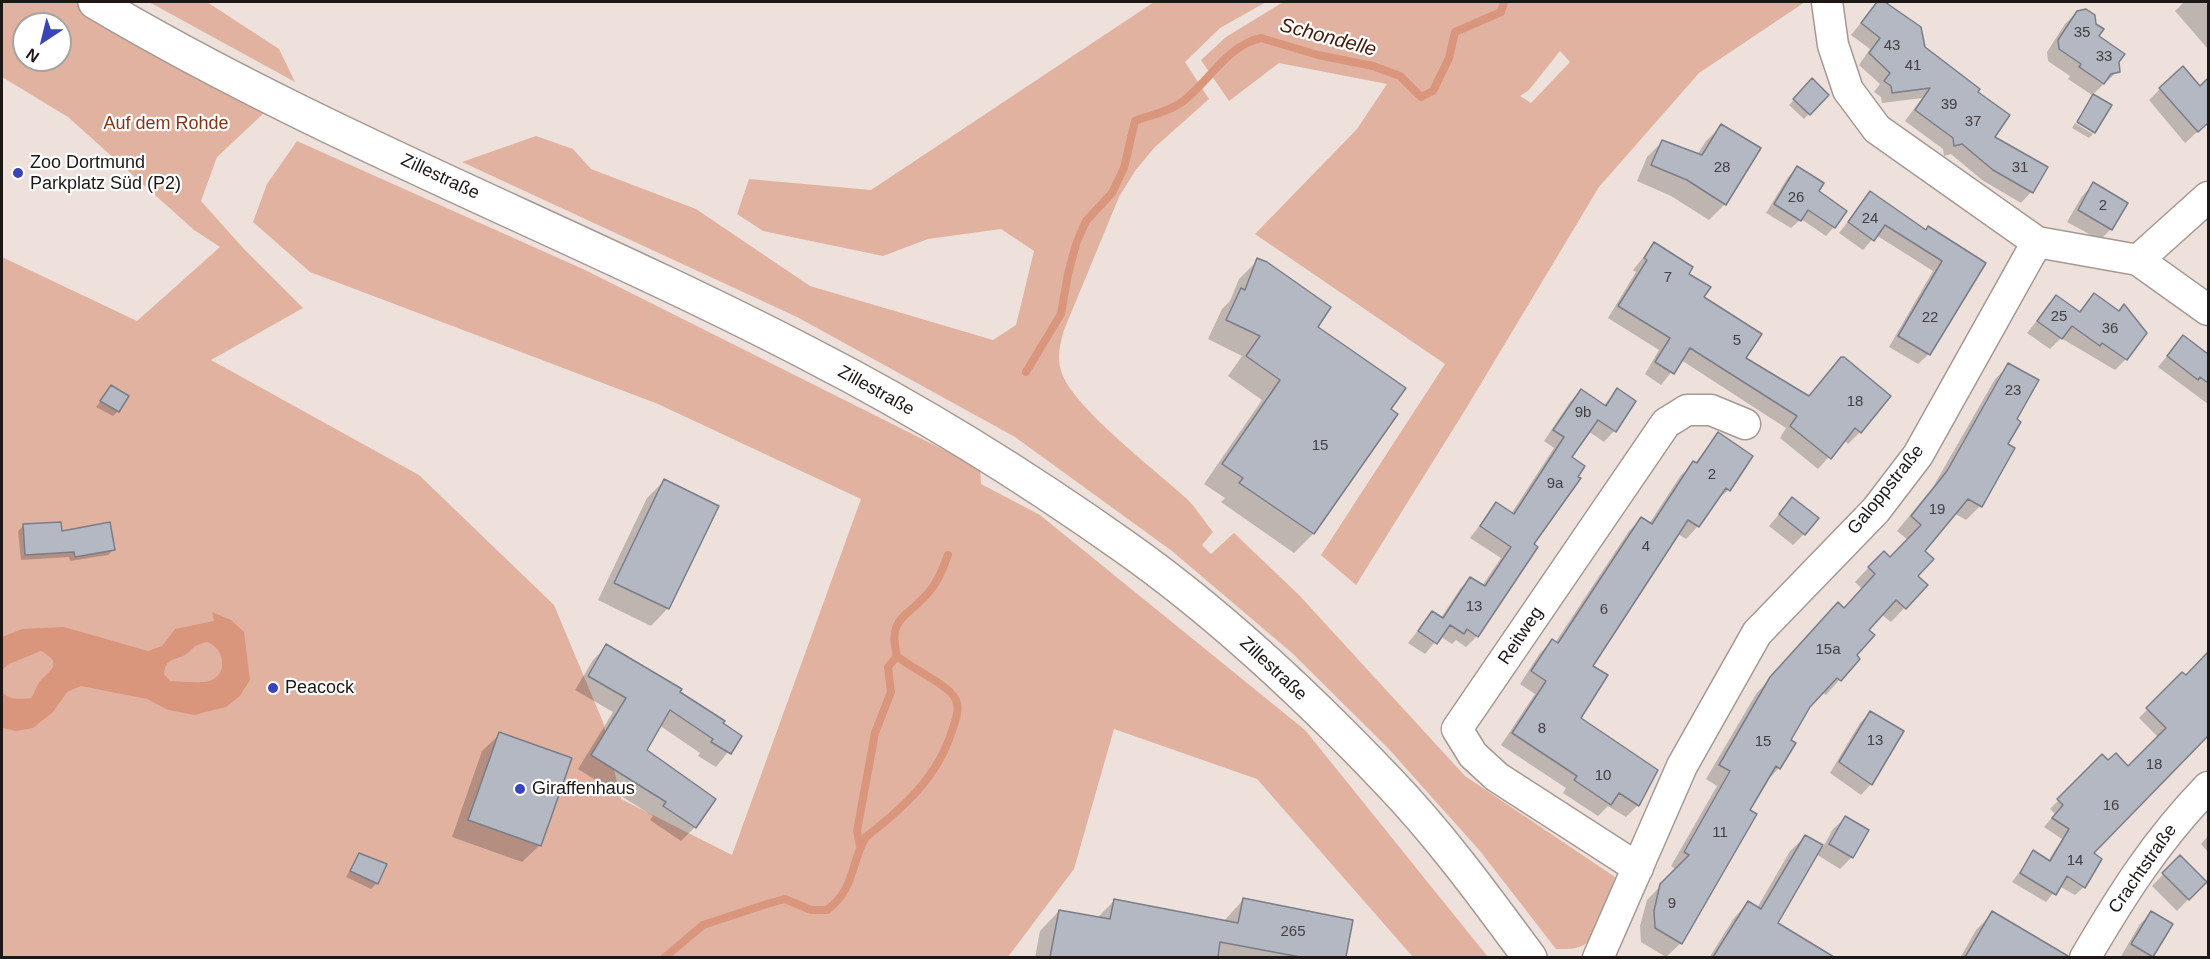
<!DOCTYPE html>
<meta charset="utf-8">
<style>
body{margin:0}
#map{position:relative;width:2210px;height:959px;overflow:hidden;background:#eee1dc;font-family:Helvetica,sans-serif}
canvas{display:block}
.frame{position:absolute;inset:0;border:3px solid #1d1816;pointer-events:none}
.north{position:absolute;left:12px;top:12px;width:60px;height:60px;box-sizing:border-box;background:#fff;border:2px solid #a5a3a2;border-radius:50%;rotate:215deg;font-size:16px;font-weight:700;line-height:24px;text-align:center;color:#1d1816}
.north::after{content:'';display:block;margin:auto;width:21px;height:27px;background:#3745b8;clip-path:polygon(50% 0,100% 100%,50% 72%,0 100%)}
</style>
<div id="map">
<canvas width="2210" height="959"></canvas>
<div class="frame"></div>
<div class="north">N</div>
</div>
<script>
const ctx = document.querySelector('canvas').getContext('2d');
ctx.lineJoin = 'round';
function paint(path, color) {
  ctx.fillStyle = color;
  ctx.fill(path, 'evenodd');
}
function strokePath(path, color, width, dash) {
  ctx.strokeStyle = color;
  ctx.lineWidth = width;
  ctx.lineCap = dash ? 'butt' : 'round';
  ctx.setLineDash(dash || []);
  ctx.stroke(path);
}
function write(font, color, halo, rows, align = 'center') {
  ctx.font = font + ' Helvetica,sans-serif';
  ctx.lineWidth = 4.5;
  ctx.setLineDash([]);
  ctx.textBaseline = 'middle';
  ctx.strokeStyle = halo;
  ctx.fillStyle = color;
  for (const [text, x, y, turn = 0] of rows) {
    ctx.save();
    ctx.translate(x, y);
    ctx.rotate((+turn || 0) * Math.PI / 180);
    ctx.textAlign = isNaN(turn) ? turn : align;
    if (halo) ctx.strokeText(text, 0, 0);
    ctx.fillText(text, 0, 0);
    ctx.restore();
  }
}
paint(new Path2D(`
 M2,2H77L264,113L217,157L201,201L244,249L303,308L211,360L419,475L554,605L603,722L621,799L732,855L861,499L658,404L310,272L253,222L267,184L297,141L585,270L980,468L981,484L1040,515L1305,730L1488,957H1413L1257,779L1114,729L1074,869L1008,957H2V257L137,321L220,247L194,230L68,117L2,77ZM24,24H60V60H24Z
 M149,2H207L279,49L295,82Z
 M1154,2H1266L1220,28L1185,62L1209,99L1154,148L1135,171L1119,197L1064,330C1060,344 1057,356 1061,371C1072,407 1157,471 1187,499C1197,509 1204,521 1213,532L1202,545L1211,554L1234,533L1299,595L1465,776L1615,877C1613,891 1599,933 1588,942C1578,950 1568,949 1556,949L1480,851L1387,747L1292,653L1172,551L1015,437L797,317L462,162L536,136L573,149L591,169L696,209L810,286L993,340L1016,325L1034,251L1001,229L928,239L883,256L763,231L737,214L749,179L871,190Z
 M1283,2H1805L1699,73L1599,187L1467,407L1356,585L1321,555L1445,364L1255,234L1357,129L1387,84L1279,63L1229,101L1201,60L1226,37ZM1560,51L1570,62L1531,103L1520,96L1529,90Z`), '#e2b2a0');
paint(new Path2D(`
 M212,612L231,620L244,632L250,680L240,696L226,707L194,715L168,710L147,699L81,686L67,692L53,712L33,728L16,731L2,728V691C8,701 21,699 31,698C35,693 37,684 41,680C54,668 61,662 41,651L9,664L2,670V637L22,629L64,627L148,651L162,646L175,629L214,621ZM207,642C225,648 229,675 209,681C198,684 181,681 170,681L164,674C166,659 171,661 183,656C194,650 190,646 207,642Z`), '#da957d');
paint(new Path2D(`
 M1878,2H1882L1919,28L1923,47L2031,192L2021,203L1982,180L1951,154L1944,156L1943,149L1905,121L1922,98L1882,103L1881,97L1874,92L1880,84L1859,65L1870,49L1851,35Z
 M2184,2H2208V49L2175,11Z
 M2077,12L2118,62V71L2092,95L2068,79L2070,76L2048,61L2047,52L2065,24Z
 M1812,81L1827,95L1804,119L1789,105Z
 M2205,83L2208,87V122L2185,143L2149,100L2160,89L2200,88Z
 M2093,96L2095,131L2077,120Z
 M2075,123L2093,134L2089,138L2072,128Z
 M1722,126L1725,204L1709,220L1671,196L1637,181L1647,157L1663,141L1697,155L1706,141Z
 M1797,168L1817,192L1834,227L1826,236L1801,219L1791,228L1766,213L1788,177Z
 M2094,184L2111,229L2100,240L2067,222L2082,196Z
 M1870,193L1925,231L1984,264L1929,354L1918,364L1889,347L1933,271L1876,235L1863,250L1839,233Z
 M1654,244L1687,274L1744,358L1808,397L1842,358L1889,397L1860,432L1848,444L1844,440L1818,469L1780,438L1786,428L1681,360L1661,385L1645,374L1659,350L1608,318L1636,272L1633,270Z
 M1258,260L1396,414L1313,534L1294,553L1221,502L1225,498L1204,484L1262,400L1228,376L1242,356L1208,339L1222,309L1230,301L1239,279Z
 M2094,295L2126,359L2115,370L2061,338L2050,349L2027,333L2056,297L2078,313Z
 M2183,337L2208,356V404L2158,367Z
 M2009,365L2015,420L1980,506L1966,520L1954,513L1923,552L1916,576L1926,585L1891,622L1881,614L1867,630L1854,655L1858,659L1826,695L1822,692L1809,707L1789,741L1779,768L1765,783L1748,810L1681,943L1666,957L1641,942L1640,926L1647,900L1676,870L1671,866L1717,786L1706,779L1756,694L1838,604L1844,609L1862,589L1855,582L1869,567L1890,559L1908,540L1897,531L1933,487L1995,379Z
 M111,387L118,411L113,416L96,407Z
 M1617,390L1634,401L1614,431L1604,442L1588,431L1570,457L1532,545L1477,636L1466,647L1456,640L1452,644L1440,636L1425,654L1408,643L1432,613L1441,618L1460,589L1470,578L1482,586L1501,558L1470,538L1496,504L1511,514L1554,448L1544,441L1570,402L1581,391L1603,406Z
 M1718,434L1729,490L1715,501L1698,526L1686,539L1678,534L1591,666L1579,718L1638,805L1626,817L1608,806L1598,816L1563,793L1566,788L1501,745L1535,694L1520,684L1540,653L1552,641L1555,643L1629,531L1641,519L1649,524L1681,475L1695,463Z
 M664,481L668,608L651,626L598,600L647,498Z
 M1792,499L1804,534L1793,545L1769,526Z
 M24,525L60,532L113,550L108,555L70,561L69,557L21,560L18,531Z
 M607,646L740,737L716,767L698,756L700,753L659,725L645,751L695,827L681,841L650,820L653,816L578,769L613,712L575,690L593,660Z
 M2208,653V736L2091,854L2084,887L2075,895L2059,886L2046,902L2012,882L2034,852L2048,861L2062,839L2044,827L2055,814L2050,809L2102,756L2108,762L2128,768L2158,737L2139,718L2182,674L2186,677Z
 M1870,713L1871,784L1861,795L1830,773L1860,723Z
 M500,734L540,845L522,862L452,837L482,751Z
 M1845,818L1852,857L1840,869L1816,854L1775,923L1829,958H1709L1734,918L1748,903L1757,908L1790,851L1805,837L1823,847L1833,829Z
 M2208,836V852L2201,844Z
 M360,854L377,883L371,889L346,877Z
 M2180,857L2205,882L2177,911L2152,886Z
 M1243,900L1351,921L1344,958H1035L1040,931L1059,911L1097,918L1114,901L1223,922Z
 M1993,913L2052,948L2046,958H1960L1976,930Z
 M2151,913L2171,924L2151,958H2120L2140,924Z`), '#0003');
strokePath(new Path2D(`
 M1026,372L1061,314L1068,274L1076,244L1086,221L1112,193L1124,168L1135,121C1152,114 1167,113 1182,102C1208,83 1227,45 1261,38L1318,55L1373,66L1400,76L1421,97L1433,91L1449,58L1455,32L1501,12L1504,2
 M860,846L857,831L875,733L891,692L888,667L897,656
 M664,958L703,925L767,904L785,899L811,910H827C856,888 850,863 866,837C904,807 937,778 952,731C955,722 960,710 956,700C950,685 910,668 897,656C887,617 907,618 928,593C938,582 942,570 948,555`), '#da957d', 8);
const building = new Path2D(`
 M1877,2H1885L1921,27L1925,47L1980,89L1978,92L2010,115L1995,137L2048,167L2033,193L1993,170L1962,144L1954,146L1953,138L1915,110L1930,88L1892,93L1891,86L1884,81L1890,73L1869,53L1880,38L1861,23Z
 M2086,9L2095,15L2096,24L2104,29L2099,36L2125,54L2119,62L2120,72L2111,74L2104,84L2079,67L2081,64L2059,49L2058,40L2077,11Z
 M2183,66L2200,86L2208,78V123L2198,132L2159,88Z
 M1812,78L1829,95L1810,115L1793,99Z
 M2093,94L2112,105L2095,133L2077,122Z
 M1721,124L1761,148L1726,205L1687,180L1651,165L1662,140L1702,155Z
 M1797,166L1824,183L1819,191L1847,211L1835,228L1808,210L1801,221L1774,204Z
 M2093,182L2128,203L2112,230L2078,210Z
 M1870,191L1926,230L1928,226L1986,263L1930,355L1898,336L1942,261L1885,225L1874,241L1848,222Z
 M1654,242L1693,267L1689,274L1711,287L1704,297L1762,334L1746,358L1809,396L1841,357H1844L1891,396L1861,433L1855,428L1831,459L1790,426L1797,416L1690,348L1674,374L1655,362L1670,338L1618,306L1647,260L1644,258Z
 M1257,258L1267,262L1331,307L1318,327L1406,388L1391,409L1398,414L1314,534L1239,483L1243,478L1222,464L1280,380L1246,356L1260,336L1226,320L1241,288L1245,290Z
 M2094,293L2119,311L2124,304L2147,333L2127,360L2102,343L2100,346L2072,326L2062,339L2037,321L2056,295L2080,312Z
 M2183,335L2208,354V383L2200,377L2198,380L2167,356Z
 M2008,363L2039,380L2017,419L2021,422L2008,444L2015,448L1982,507L1968,499L1925,551L1934,559L1918,576L1928,585L1906,609L1896,600L1869,630L1875,635L1857,655L1860,659L1841,681L1837,678L1810,707L1791,740L1796,743L1780,769L1776,766L1750,810L1757,814L1682,944L1655,928L1654,911L1660,884L1689,855L1684,852L1730,771L1719,765L1770,677L1838,602L1844,608L1875,574L1868,567L1884,551L1890,557L1921,525L1911,516L1947,471Z
 M111,385L129,396L119,412L100,401Z
 M1617,388L1636,401L1616,432L1598,420L1572,457L1585,466L1578,477L1581,478L1534,544L1538,547L1478,637L1467,629L1464,634L1450,625L1437,644L1418,631L1432,611L1443,618L1470,577L1485,586L1511,547L1480,526L1496,502L1514,514L1564,437L1553,430L1581,389L1606,406Z
 M1718,432L1753,456L1730,491L1726,488L1699,527L1688,520L1593,666L1608,675L1581,718L1658,770L1639,806L1619,793L1611,805L1574,780L1577,776L1512,733L1546,681L1531,671L1552,639L1558,643L1641,517L1652,524L1693,461L1697,463Z
 M664,479L719,506L669,609L614,583Z
 M1792,497L1819,518L1805,535L1779,514Z
 M61,522L62,531L110,522L115,550L75,557L74,552L25,555L23,524Z
 M606,644L682,689L680,692L725,721L723,723L742,736L731,754L711,742L713,739L670,710L647,750L716,799L696,828L663,806L666,802L591,755L626,698L588,676Z
 M2208,652V736L2094,853L2102,859L2085,888L2067,876L2056,895L2020,873L2033,850L2050,861L2069,829L2052,818L2063,805L2057,799L2102,754L2108,760L2116,753L2128,766L2166,728L2146,708L2182,672L2186,675Z
 M1870,711L1904,731L1872,785L1839,762Z
 M499,732L572,758L541,846L468,820Z
 M1845,816L1869,830L1853,858L1829,844Z
 M1805,835L1823,845L1778,923L1834,957H1713L1748,901L1761,909Z
 M359,853L387,864L378,884L350,871Z
 M2180,855L2207,882L2189,900L2162,873Z
 M1243,898L1353,920L1346,957H1300L1220,942L1218,957H1050L1059,910L1110,919L1114,899L1238,923Z
 M1992,911L2068,956V957H1965Z
 M2151,911L2173,924L2153,957L2131,944Z`);
paint(building, '#b4b8c3');
strokePath(building, '#7a7d88', 1.5);
const street = new Path2D(`
 M2037,242L2138,260L2208,197
 M2138,260L2208,310
 M1638,868L1497,777L1473,755L1457,729L1666,423L1687,410H1711L1745,424
 M1598,958L1682,766L1757,633L1876,510L1918,455L2037,242L1877,129L1848,90L1833,45L1827,2
 M2085,958C2123,893 2156,841 2208,787`);
const secondary = new Path2D(`
 M95,2C324,138 575,232 811,355C920,411 1025,476 1125,547C1220,614 1307,696 1387,780C1440,835 1485,897 1530,958`);
strokePath(street, '#a59994', 33);
strokePath(secondary, '#a59994', 36);
strokePath(street, '#fff', 30);
strokePath(secondary, '#fff', 33);
for (const [x, y, r, color] of [
 [18,173,6,"#3745b8"],
 [273,688,6,"#3745b8"],
 [520,789,6,"#3745b8"]
]) {
  const dot = new Path2D();
  dot.arc(x, y, r, 0, 2 * Math.PI);
  ctx.fillStyle = color;
  ctx.fill(dot);
  strokePath(dot, '#fff', 2);
}
write('15px', '#434041', null, [
 ["35",2082,33],
 ["43",1892,46],
 ["33",2104,57],
 ["41",1913,66],
 ["39",1949,105],
 ["37",1973,122],
 ["28",1722,168],
 ["31",2020,168],
 ["26",1796,198],
 ["2",2103,206],
 ["24",1870,219],
 ["7",1668,278],
 ["25",2059,317],
 ["22",1930,318],
 ["36",2110,329],
 ["5",1737,341],
 ["23",2013,391],
 ["18",1855,402],
 ["9b",1583,413],
 ["15",1320,446],
 ["2",1712,475],
 ["9a",1555,484],
 ["19",1937,510],
 ["4",1646,547],
 ["13",1474,607],
 ["6",1604,610],
 ["15a",1828,650],
 ["8",1542,729],
 ["13",1875,741],
 ["15",1763,742],
 ["18",2154,765],
 ["10",1603,776],
 ["16",2111,806],
 ["11",1720,833],
 ["14",2075,861],
 ["9",1672,904],
 ["265",1293,932]
]);
write('18px', '#863514', '#fff', [
 ["Auf dem Rohde",166,124]
]);
write('18px', '#1d1816', '#fff', [
 ["Zoo Dortmund",30,163],
 ["Parkplatz Süd (P2)",30,184],
 ["Peacock",285,688],
 ["Giraffenhaus",532,789]
], 'left');
write('18px', '#1d1816', '#fff', [
 ["Zillestraße",440,177,25],
 ["Zillestraße",876,391,29],
 ["Galoppstraße",1886,490,-51],
 ["Reitweg",1521,636,-56],
 ["Zillestraße",1273,669,43],
 ["Crachtstraße",2143,869,-55]
]);
write('italic 20px', '#461b0a', '#fff', [
 ["Schondelle",1328,38,15]
]);
</script>
